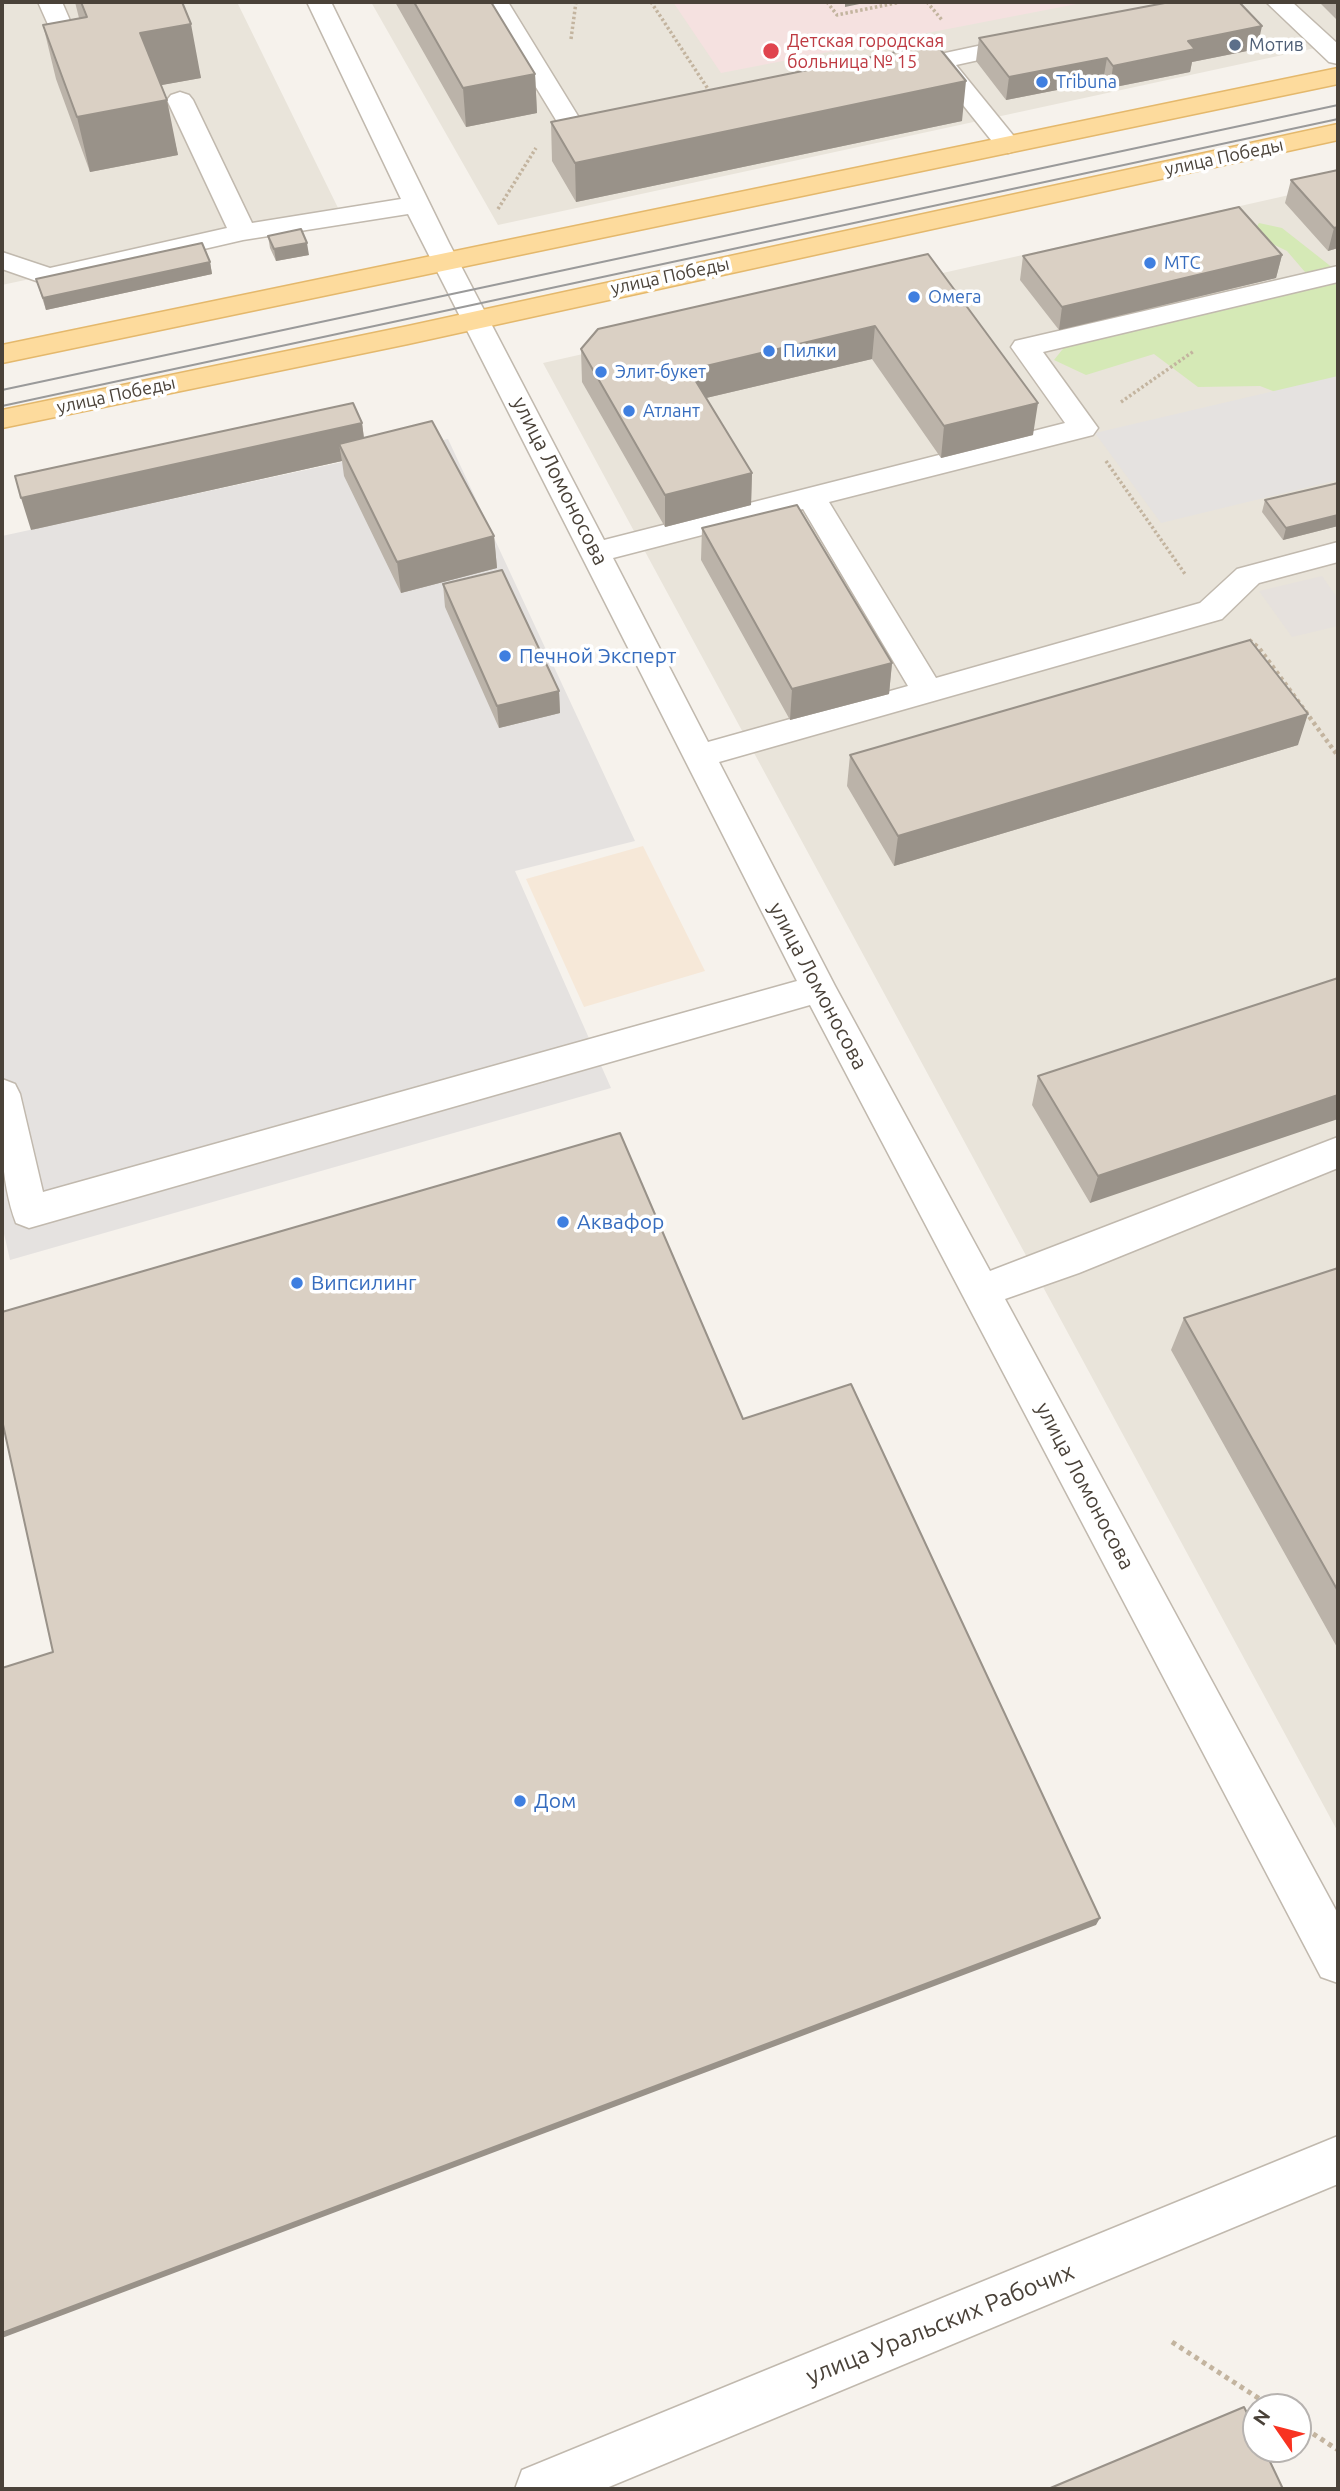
<!DOCTYPE html>
<meta charset="utf-8">
<style>
body{margin:0}
#map{position:relative;width:1340px;height:2491px;overflow:hidden;background:#f6f2ec;font-family:Ubuntu,sans-serif}
canvas{display:block}
.frame{position:absolute;inset:0;border:4px solid #4a4239;pointer-events:none}
.north{position:absolute;left:1242px;top:2393px;width:70px;height:70px;box-sizing:border-box;background:#fff;border:2px solid #b7b3b0;border-radius:50%;rotate:305deg;font-size:19px;font-weight:700;line-height:28px;text-align:center;color:#4a4239}
.north::after{content:'';display:block;margin:auto;width:24px;height:32px;background:#f83321;clip-path:polygon(50% 0,100% 100%,50% 72%,0 100%)}
</style>
<div id="map">
<canvas width="1340" height="2491"></canvas>
<div class="frame"></div>
<div class="north">N</div>
</div>
<script>
const ctx = document.querySelector('canvas').getContext('2d');
ctx.lineJoin = 'round';
function paint(path, color) {
  ctx.fillStyle = color;
  ctx.fill(path, 'evenodd');
}
function strokePath(path, color, width, dash) {
  ctx.strokeStyle = color;
  ctx.lineWidth = width;
  ctx.lineCap = dash ? 'butt' : 'round';
  ctx.setLineDash(dash || []);
  ctx.stroke(path);
}
function write(font, color, halo, rows, align = 'center') {
  ctx.font = font + ' Ubuntu,sans-serif';
  ctx.lineWidth = 7;
  ctx.setLineDash([]);
  ctx.textBaseline = 'middle';
  ctx.strokeStyle = halo;
  ctx.fillStyle = color;
  for (const [text, x, y, turn = 0] of rows) {
    ctx.save();
    ctx.translate(x, y);
    ctx.rotate((+turn || 0) * Math.PI / 180);
    ctx.textAlign = isNaN(turn) ? turn : align;
    if (halo) ctx.strokeText(text, 0, 0);
    ctx.fillText(text, 0, 0);
    ctx.restore();
  }
}
paint(new Path2D(`
 M2,2H237L340,212L2,285Z
 M371,2H1338V43L498,225Z
 M1338,184V1832L543,363Z`), '#e9e4da');
paint(new Path2D(`
 M643,846L705,971L584,1007L526,879Z`), '#f6e8d8');
paint(new Path2D(`
 M1322,576L1338,599V626L1292,637L1259,591Z`), '#e6e1dd');
paint(new Path2D(`
 M673,2H1087L721,73Z`), '#f5e1e0');
paint(new Path2D(`
 M1259,223L1282,228L1338,272V401L1309,405L1260,386L1198,387L1154,354L1086,375L1054,360L1066,345L1311,279L1287,251L1252,234Z`), '#d5e9b6');
paint(new Path2D(`
 M1338,376V480L1161,523L1095,433Z
 M448,439L635,841L515,871L611,1088L10,1260L2,1225V536Z`), '#e5e2e0');
const minor = new Path2D(`
 M38,2H62L88,62L85,67L76,69L67,67Z
 M307,2H331L449,243L604,540L1065,423L1011,347L1015,341L1338,266V282L1043,352L1098,428L1093,435L829,502L936,678L1200,603L1237,569L1338,542V562L1259,583L1222,619L719,762L835,986L990,1271L1338,1137V1168L1079,1273L1005,1299L1338,1914V1983L1321,1977L810,1005L29,1228L16,1223C0,1181 0,1125 2,1079L15,1084L20,1094L43,1192L797,981L408,214L243,240L48,285L2,269V252L50,268L227,228L167,100L171,95L180,92L189,95L193,100L252,223L401,199ZM803,509L908,686L708,742L613,558Z
 M484,2H508L586,129L606,125L615,128L619,133L615,138L579,146L570,143Z
 M1266,2H1292L1338,44V64L1329,62Z
 M1029,35L1038,37L1041,42L1038,47L956,65L1021,145L1017,150L1008,153L999,150L928,61L931,56Z
 M1338,2136V2184L604,2489H515L522,2470Z`);
const major = new Path2D(`
 M1338,68V84L2,363V345Z
 M1338,124V140L408,344L2,428V410L408,326Z`);
strokePath(minor, '#c1b9ae', 3);
strokePath(major, '#e4b86c', 3);
strokePath(new Path2D(`
 M651,2L710,92
 M827,2L837,15L901,2
 M927,2L942,20
 M571,39L576,2
 M498,209L536,148
 M1121,402L1194,351
 M1106,461L1185,574`), '#c3b49f', 3.5, [2.5, 2.5]);
strokePath(new Path2D(`
 M1249,640L1259,648L1338,756`), '#c3b49f', 4.5, [3.5, 3.5]);
strokePath(new Path2D(`
 M1172,2342L1272,2407
 M1298,2424L1338,2450`), '#c3b49f', 5, [4.5, 4.5]);
paint(minor, '#fff');
paint(major, '#fddb9d');
strokePath(new Path2D(`
 M2,390L1338,105
 M2,406L1338,119`), '#9a9a9a', 2);
paint(new Path2D(`
 M75,2H182L201,78L161,85L178,155L90,172L56,79L43,25L79,18Z
 M395,2H491L535,74L537,113L466,127Z
 M1319,2H1338V21Z
 M979,38L1257,49L1192,62L1190,72L1110,88L1103,81L1006,100L976,61Z
 M962,121L576,202L552,161L551,122Z
 M1338,170V248L1328,251L1285,203L1291,180Z
 M268,236L309,255L276,261L270,248Z
 M928,254L1033,435L941,458L872,359L706,398L752,473L751,505L665,527L582,382L581,349Z
 M1282,255L1276,278L1059,330L1020,280L1023,256Z
 M210,262L212,274L46,310L36,279Z
 M362,423L364,438L494,536L497,568L401,593L344,476L342,461L31,530Z
 M1338,483V526L1283,540L1262,512L1265,500Z
 M702,528L892,663L889,694L790,720L701,560Z
 M443,584L559,691L560,713L499,728L445,607Z
 M1298,745L894,866L847,786L850,755Z
 M1338,978L1090,1203L1032,1105L1038,1076Z
 M1338,1268V1649L1171,1350L1184,1318Z`), '#bbb3a9');
paint(new Path2D(`
 M845,2H869L845,7Z
 M191,24L201,78L151,87L140,33Z
 M1262,26L1257,49L1192,62L1190,72L1110,88L1113,66L1188,41Z
 M1107,58L1103,81L1006,100L1009,77Z
 M535,74L537,113L466,127L463,88Z
 M966,81L962,121L576,202L575,163Z
 M167,100L178,155L90,172L77,117Z
 M1338,227V248L1328,251L1334,228Z
 M307,243L309,255L276,261L274,249Z
 M1282,255L1276,278L1059,330L1062,307Z
 M210,262L212,274L46,310L43,298Z
 M875,326L872,359L689,402V370Z
 M1038,403L1033,435L941,458L944,426Z
 M362,423L366,455L339,444L342,461L31,530L21,498Z
 M752,473L751,505L665,527V495Z
 M1338,515V526L1283,540L1286,528Z
 M494,536L497,568L401,593L397,562Z
 M892,663L889,694L790,720L792,689Z
 M559,691L560,713L499,728L497,706Z
 M1308,714L1298,745L894,866L898,836Z
 M1338,1095V1119L1090,1203L1098,1176Z
 M1100,1918L1096,1925L2,2338V2333Z`), '#999289');
const building = new Path2D(`
 M81,2H182L191,24L140,33L167,100L77,117L43,25L87,17Z
 M414,2H491L535,74L463,88Z
 M1170,2H1239L1262,26L1188,41L1195,49L1113,66L1107,58L1009,77L979,38Z
 M936,44L966,81L575,163L551,122Z
 M1338,170V227L1334,228L1291,180Z
 M1239,207L1282,255L1062,307L1023,256Z
 M301,229L307,243L274,249L268,236Z
 M202,243L210,262L43,298L36,279Z
 M928,254L1038,403L944,426L875,326L689,370L752,473L665,495L581,349L598,329Z
 M353,403L362,423L21,498L15,476Z
 M432,421L494,536L397,562L339,444Z
 M1338,483V515L1286,528L1265,500Z
 M797,505L892,663L792,689L702,528Z
 M502,570L559,691L497,706L443,584Z
 M1250,640L1308,714L898,836L850,755Z
 M1338,978V1095L1098,1176L1038,1076Z
 M620,1133L743,1419L851,1384L1100,1918L2,2333V1668L53,1652L2,1420V1312Z
 M1338,1268V1591L1184,1318Z
 M1244,2407L1256,2431V2449H1264L1283,2489H1048Z`);
paint(building, '#dad0c4');
strokePath(building, '#999289', 2);
for (const [x, y, r, color] of [
 [1235,45,7,"#5c6f8a"],
 [771,51,9,"#e0444e"],
 [1042,82,7,"#3f7fe0"],
 [1150,263,7,"#3f7fe0"],
 [914,297,7,"#3f7fe0"],
 [769,351,7,"#3f7fe0"],
 [601,372,7,"#3f7fe0"],
 [629,411,7,"#3f7fe0"],
 [505,656,7,"#3f7fe0"],
 [563,1222,7,"#3f7fe0"],
 [297,1283,7,"#3f7fe0"],
 [520,1801,7,"#3f7fe0"]
]) {
  const dot = new Path2D();
  dot.arc(x, y, r, 0, 2 * Math.PI);
  ctx.fillStyle = color;
  ctx.fill(dot);
  strokePath(dot, '#fff', 2.5);
}
write('18px', '#be3a42', '#fff', [
 ["Детская городская",787,41],
 ["больница № 15",787,62]
], 'left');
write('18px', '#4e5e75', '#fff', [
 ["Мотив",1249,45]
], 'left');
write('18px', '#366cbe', '#fff', [
 ["Tribuna",1056,82],
 ["МТС",1164,263],
 ["Омега",928,297],
 ["Пилки",783,351],
 ["Элит-букет",615,372],
 ["Атлант",643,411]
], 'left');
write('18px', '#4a4239', '#fff', [
 ["улица Победы",1224,157,-12],
 ["улица Победы",670,276,-12],
 ["улица Победы",116,395,-12]
]);
write('21px', '#4a4239', '#fff', [
 ["улица Ломоносова",560,481,63],
 ["улица Ломоносова",818,986,62],
 ["улица Ломоносова",1085,1486,62]
]);
write('21px', '#366cbe', '#fff', [
 ["Печной Эксперт",519,656],
 ["Аквафор",577,1222],
 ["Випсилинг",311,1283],
 ["Дом",534,1801]
], 'left');
write('24px', '#4a4239', '#fff', [
 ["улица Уральских Рабочих",940,2324,-22]
]);
</script>
